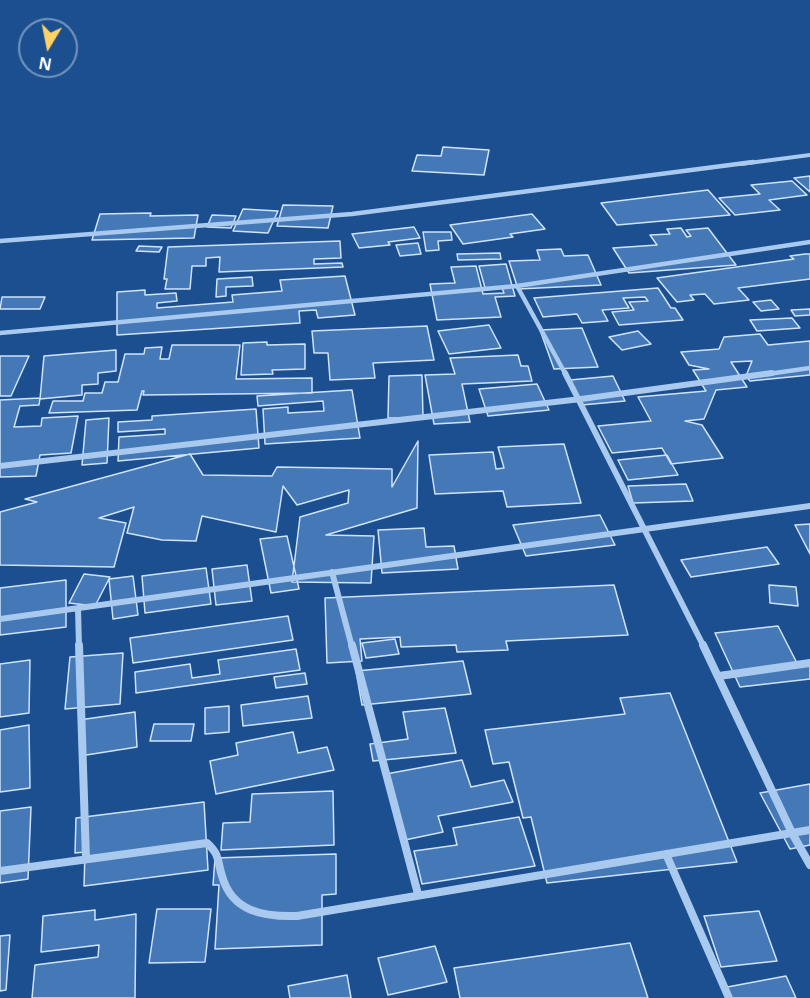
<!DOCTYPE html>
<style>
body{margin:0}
#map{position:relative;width:810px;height:998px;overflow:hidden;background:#1b4f8f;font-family:"Noto Sans",sans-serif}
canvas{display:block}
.north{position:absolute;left:18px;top:18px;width:60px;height:60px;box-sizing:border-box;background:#1b4f8f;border:2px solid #7695bc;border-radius:50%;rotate:190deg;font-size:16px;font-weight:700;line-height:24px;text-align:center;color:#fff}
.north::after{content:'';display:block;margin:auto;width:21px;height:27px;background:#ffd166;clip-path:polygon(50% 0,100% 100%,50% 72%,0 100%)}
</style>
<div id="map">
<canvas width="810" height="998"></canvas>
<div class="north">N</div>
</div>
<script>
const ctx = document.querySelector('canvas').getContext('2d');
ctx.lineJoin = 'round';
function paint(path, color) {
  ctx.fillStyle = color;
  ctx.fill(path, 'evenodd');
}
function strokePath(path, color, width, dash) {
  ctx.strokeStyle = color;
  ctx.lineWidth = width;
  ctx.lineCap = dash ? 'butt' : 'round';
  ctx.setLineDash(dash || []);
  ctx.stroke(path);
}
const building = new Path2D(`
 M443,147L489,150L484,175L412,171L417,155L441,156Z
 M810,176V192L794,178Z
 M792,181L807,195L769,200L780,210L735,215L719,198L760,194L751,185Z
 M708,190L730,215L617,225L601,203Z
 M283,205L333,206L328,228L277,226Z
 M243,209L278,211L268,233L233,231Z
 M151,213L150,216L198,215L194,238L92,240L100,214Z
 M532,214L545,229L510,234L513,237L463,244L450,225Z
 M212,215L236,216L231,228L207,227Z
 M414,227L420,238L388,242L390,245L359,248L352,234Z
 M681,228L687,237L691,236L686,230L708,228L736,265L629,273L613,248L657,245L650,235L670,234L667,229Z
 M423,232H451L452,240L438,241L439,250L426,251Z
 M340,241L341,258L314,259V264L342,263L343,267L219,272L220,257L206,258V266H192L190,289H165L167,279H164L168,247Z
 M418,243L421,254L400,256L396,245Z
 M139,246L162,247L159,252L136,251Z
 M561,249L564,256L588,255L601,285L518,289L509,261L540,260L537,250Z
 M500,253L501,259L458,260L457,254Z
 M805,254H810V279L738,288L749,300L714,304L705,294L690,295L694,300L677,302L657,278L794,259L790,256Z
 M506,264L515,296L495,297L501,317L437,320L430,284L455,283L451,267L476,266L483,294L504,293L502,288H485L479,266Z
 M345,276L355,315L318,318L316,310L299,311L300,323L117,335V292L145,290V295L176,293L177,301L157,303V308L233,302L232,295L282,291L280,280Z
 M252,277L253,286L226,287V296L216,297L217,279Z
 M658,288L671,308H675L683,320L619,325L612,312L634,310L629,302L648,301L645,297L623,298L629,308L602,310L608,321L582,323L577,314L543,317L534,298Z
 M2,297H45L40,309H0Z
 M771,300L779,309L761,311L753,302Z
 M810,309V315L795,316L791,310Z
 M792,318L800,328L757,331L750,320Z
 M489,325L501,348L449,354L438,331Z
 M427,326L434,360L373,363L375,378L330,380L328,353H314L312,331Z
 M582,328L598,367L554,369L540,330Z
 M638,331L651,344L622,350L609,337Z
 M760,334L768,345L810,341V375L750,381L746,376L752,361L731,362L747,387L716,390L704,419L685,421L702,425L723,458L671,464L662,448L612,453L598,426L651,421L638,397L706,391L693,370L709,369L689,365L681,352L719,349L724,337Z
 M267,342V345L305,344V369L272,370L273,374L241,375L243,343Z
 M172,345H240L236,379L312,378V393L143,395L144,391H142L137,410L49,413L53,401H83L85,393H102L105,382H118L125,354H144L145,348L162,347L160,359H169Z
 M116,350V371L98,373V384L82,385V395L40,399L44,356Z
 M518,355L521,366H528L532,381L462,384L470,422L434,424L425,375L455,374L450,358Z
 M0,356H29L11,396H0Z
 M422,375L423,418H388L389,376Z
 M613,376L625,401L582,405L570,380Z
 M537,384L549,410L488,416L479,389Z
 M352,390L360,438L265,444L263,409L288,407V413L324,411L323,401L258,406L257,396Z
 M40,398L39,405L20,406L14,427L41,426L42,418L78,416L71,453L40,455L36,476L0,477V400Z
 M256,409L259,448L118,461L119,437L165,434V429L118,432V422L152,420V416Z
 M109,418L107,463L82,465L86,420Z
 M418,441L417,508L326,535L374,536L371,583L292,582L300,517L348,503L349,490L297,505L283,486L276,532L202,516L196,541L162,540L127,533L134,507L99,518L126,523L114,567L0,565V512L37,502L25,499L190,454L203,475L272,476L277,467L392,469V487Z
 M564,444L581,503L507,507L503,491L435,494L429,455L493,452L496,469L504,468L498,447Z
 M667,455L678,475L628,480L618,460Z
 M686,484L693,501L633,503L628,486Z
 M600,515L615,545L526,556L513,525Z
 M810,524V554L795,525Z
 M424,528L426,547L454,546L458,569L382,573L378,530Z
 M287,536L299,589L271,593L260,539Z
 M767,547L779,564L691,577L681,560Z
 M247,565L252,601L216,605L212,569Z
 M206,568L211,604L145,613L142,576Z
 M84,574L110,577L95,606L69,603Z
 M133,576L138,615L113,619L109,579Z
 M66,580V627L0,635V588Z
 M614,585L628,635L506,641L508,650L457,652L456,645L401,647L400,637L360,639L362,661L327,663L325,598Z
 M769,585L796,587L798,606L770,603Z
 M288,616L293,640L133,663L130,638Z
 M778,626L798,665L810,663V679L740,687L715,633Z
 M395,639L399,654L366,658L362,643Z
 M296,649L300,670L136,693L135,672L190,664L192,678L220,674L218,660Z
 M123,653L120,704L65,709L70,657Z
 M30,660L29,713L0,717V664Z
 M463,661L471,694L362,705L356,671Z
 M305,673L307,684L276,688L274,677Z
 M670,693L737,862L547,883L531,817L523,818L509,762L493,764L485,730L625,714L620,698Z
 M308,696L312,718L243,726L241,705Z
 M229,706V732L205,734V708Z
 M445,708L456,753L373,761L370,744L408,739L403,712Z
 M135,712L137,747L80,756L79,720Z
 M154,724H194L191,741H150Z
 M29,725L30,788L0,792V730Z
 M293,732L298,753L327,747L334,770L216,794L210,761L238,755L236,743Z
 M462,760L471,787L504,780L513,802L438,816L443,832L405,840L386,774Z
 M810,784V845L790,849L760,793Z
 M333,791L334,845L221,850L223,823L250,822L252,794Z
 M204,802L208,870L84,886L85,852L75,853L76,818Z
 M31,807L28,879L0,883V811Z
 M519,817L535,866L422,884L414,851L457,845L453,828Z
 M336,854V894L322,895V945L215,949L219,885H213L215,858Z
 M157,909H211L205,962L149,963Z
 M95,910V920L136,914L135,998H32L35,965L98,957L99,945L41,952L43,916Z
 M759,911L777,961L721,967L704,916Z
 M10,935L6,990L0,991V936Z
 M630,943L648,998H460L454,968Z
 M435,946L447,982L388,995L378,958Z
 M347,975L351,998H290L288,986Z
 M786,976L796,998H726L722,988Z`);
paint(building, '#4478b7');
strokePath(building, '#cfe3fa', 1.5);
strokePath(new Path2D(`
 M741,164L810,155`), '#a9c9ee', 4);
strokePath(new Path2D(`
 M0,241L352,214L753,162
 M517,286L566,375
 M0,333L517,286L810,242
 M761,375L810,368`), '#a9c9ee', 4.5);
strokePath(new Path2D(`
 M565,373L704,647
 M0,466L581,399L772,373
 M332,572L352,647
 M78,608L79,647
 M0,619L810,506`), '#a9c9ee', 6);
strokePath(new Path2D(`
 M79,645L86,859
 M352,645L418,894
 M703,645L792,833L810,865
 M719,676L810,663
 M666,854L729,998
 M0,871L207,843C220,855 217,860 222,876C232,912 264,917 297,916L810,830`), '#a9c9ee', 8);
</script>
